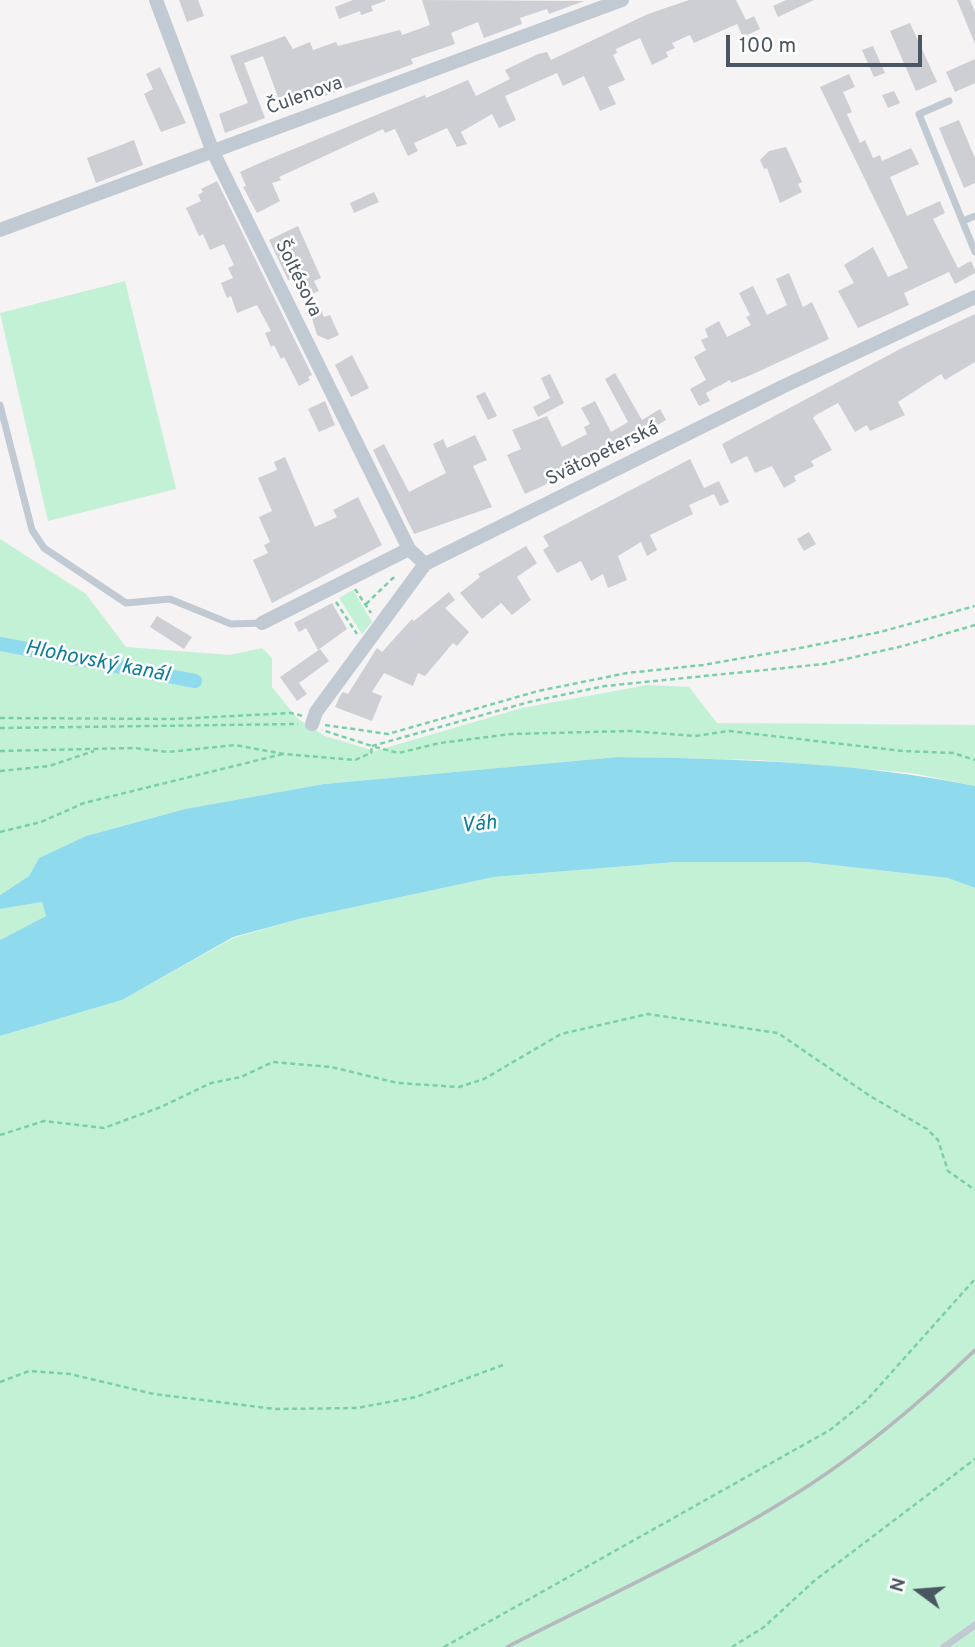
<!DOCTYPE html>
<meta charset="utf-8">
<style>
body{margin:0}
#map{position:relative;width:975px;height:1647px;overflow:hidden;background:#f5f3f3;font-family:Overpass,sans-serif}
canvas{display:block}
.north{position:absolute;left:884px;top:1556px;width:70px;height:70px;-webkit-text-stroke:5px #fff;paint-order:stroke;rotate:286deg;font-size:19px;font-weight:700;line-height:28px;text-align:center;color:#4a5661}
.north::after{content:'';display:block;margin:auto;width:24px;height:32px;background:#4a5661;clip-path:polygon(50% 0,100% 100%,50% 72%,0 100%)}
.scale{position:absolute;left:726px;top:35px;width:196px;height:32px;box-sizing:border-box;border:4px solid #4a5661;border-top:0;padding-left:9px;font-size:21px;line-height:24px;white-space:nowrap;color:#4a5661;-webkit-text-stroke:5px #fff;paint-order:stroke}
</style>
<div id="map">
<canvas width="975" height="1647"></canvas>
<div class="north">N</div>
<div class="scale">100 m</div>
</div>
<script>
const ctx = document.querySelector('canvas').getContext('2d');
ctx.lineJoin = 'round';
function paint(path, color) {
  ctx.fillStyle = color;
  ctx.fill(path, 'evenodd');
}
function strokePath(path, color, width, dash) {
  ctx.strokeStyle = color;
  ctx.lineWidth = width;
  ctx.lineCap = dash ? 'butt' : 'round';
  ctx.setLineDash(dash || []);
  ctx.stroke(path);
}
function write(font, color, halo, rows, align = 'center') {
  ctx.font = font + ' Overpass,sans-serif';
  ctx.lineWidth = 5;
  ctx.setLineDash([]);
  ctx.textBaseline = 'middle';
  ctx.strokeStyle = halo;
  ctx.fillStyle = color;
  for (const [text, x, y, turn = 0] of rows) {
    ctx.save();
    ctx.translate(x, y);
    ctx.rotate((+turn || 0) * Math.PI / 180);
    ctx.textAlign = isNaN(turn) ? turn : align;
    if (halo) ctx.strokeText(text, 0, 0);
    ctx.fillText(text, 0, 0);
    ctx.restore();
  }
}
paint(new Path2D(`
 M125,281L176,489L48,521L0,313Z
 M0,539L86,594L126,647L230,655L262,648L272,658V687L298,719L325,736L375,751L522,708L647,685L689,687L717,723L975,725V786L912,773L759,760L618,757L324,784L185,809L86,836L39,858L29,876L0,895Z
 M353,590L372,622L362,634L339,598Z
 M676,862H806L948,878L975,888V1647H0V1036L122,1000L233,938L303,918L494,877Z
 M42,902L46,916L0,940V909Z`), '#c3f1d5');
paint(new Path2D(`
 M618,757C738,759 857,762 975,786V888L948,878L806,862H676L494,877L303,918L233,937L122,1000L0,1036V940L46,916L42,902L0,909V895L29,876L39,858L86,836L185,809L324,784Z`), '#90daee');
strokePath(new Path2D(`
 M0,644L195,681`), '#90daee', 14);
paint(new Path2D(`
 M179,0H198L204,16L187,22Z
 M353,0H385V1L371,6L373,11L361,15L360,11L339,19L335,7Z
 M422,0L584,1L549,14L547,9L520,18L522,24L484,38L478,22L451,33L455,44L411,59L413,64L283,111L263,56L244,63L265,118L225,133L219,114L248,103L230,56L285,36L293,49L310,42L313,50L336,42L338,46L400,30L402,35L430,25Z
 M689,0H736L746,20L754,16L760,29L743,37L737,24L694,43L690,35L672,43L675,48L666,52L668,57L652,65L640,38L616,49L617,53L613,55L625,80L608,87L616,104L600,111L584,76L563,86L557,73L505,96L516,120L499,128L492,114L461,132L467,144L457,147L447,128L414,143L418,151L408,156L395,129L385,133L383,129L279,177L281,180L272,183L280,201L257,213L243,187L246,186L240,172L262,162L425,95L426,98L468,80L476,96L510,79L505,70L538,54L547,52L551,60L648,14Z
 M786,0H814L778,17L773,6Z
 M957,0H970L975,12V44Z
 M910,23L937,82L916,91L890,31Z
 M873,46L885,73L874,77L862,50Z
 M975,59V83L955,92L946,72Z
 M160,67L186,123L161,132L144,94L153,89L146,74Z
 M849,74L855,87L843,92L852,112L847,114L860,143L865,140L873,158L880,155L882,161L911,148L919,164L890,177L907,216L940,201L945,213L933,219L958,268L971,261L975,270V273L955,284L949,272L904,293L909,305L858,328L838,291L854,283L844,265L873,247L888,277L908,268L820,87Z
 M894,91L900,103L888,108L882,95Z
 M959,120L975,158V183L964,188L939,128Z
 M134,140L143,165L96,183L87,158Z
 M786,147L802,182L798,184L802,192L780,203L767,168L764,169L760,160L769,151Z
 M217,181L312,375L308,377L310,380L299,386L284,357L281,359L274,345L271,347L265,333L271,331L257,305L237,313L231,296L227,298L221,283L233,278L228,268L234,265L224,244L210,250L203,234L199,236L186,208L201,201L198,195L203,192L201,189Z
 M374,192L379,202L354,213L350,203Z
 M298,226L321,278L314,281L319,291L307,296L306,293L301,295L294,278L288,280L269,240Z
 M789,273L803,307L812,302L829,339L751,375L731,383L730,380L706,393L710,401L699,406L690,389L706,380L694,357L706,350L701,340L708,337L705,329L719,321L727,337L751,325L746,317L750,315L739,293L753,286L767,315L787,305L776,279Z
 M321,310L324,317L330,315L339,335L328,340L317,335L311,315Z
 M975,314V362L945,380L941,374L898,402L905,415L870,431L867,425L855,432L838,403L816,415L813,418L832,450L811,461L814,466L794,476L796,481L784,488L772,466L755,473L747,456L731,464L722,444L902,348Z
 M352,355L369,388L351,397L335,365Z
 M615,373L642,420L660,409L666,420L606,457L525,494L507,455L521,449L512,430L547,416L562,447L587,434L584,427L590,424L581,408L595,401L611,432L628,422L605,379Z
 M550,374L564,403L538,417L533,407L550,398L541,378Z
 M485,392L497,416L488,420L476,396Z
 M325,401L335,425L319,432L308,409Z
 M475,435L487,460L473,466L492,507L414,534L373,450L384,444L409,492L446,473L433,444L443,439L447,448Z
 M285,457L315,527L337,517L333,510L358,497L382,545L272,603L253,560L268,553L264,545L270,542L259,517L272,511L258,478L277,470L274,462Z
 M690,459L704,488L719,481L729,502L720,506L714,494L689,505L693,514L650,535L657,550L647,556L641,542L618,556L627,580L608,588L603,574L591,581L581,561L557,573L543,550L549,546L543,536Z
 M809,532L816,544L804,551L797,539Z
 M526,546L537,563L517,577L531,600L512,615L501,603L482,619L460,593L480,577L478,574Z
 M449,592L455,600L445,608L469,632L457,646L453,643L425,676L418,673L413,686L384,673L372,692L382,696L372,721L335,707L340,696L343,692L348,694L377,648L382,652L412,619L414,621Z
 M332,603L347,629L318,650L306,628L299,632L294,623Z
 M157,616L192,637L184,649L150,627Z
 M320,649L329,661L299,683L307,694L297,701L280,677Z`), '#cdcfd5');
strokePath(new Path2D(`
 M355,589L371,613
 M336,602L357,634
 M366,604L393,578H398
 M0,718L175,719L291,713L303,716
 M325,725L388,734L538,691L627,673L703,665L800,648L880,632L975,606
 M0,728L298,724
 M372,746L529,702L605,686L824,664L903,646L975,625
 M375,747L398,753L440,743L511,734L631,731L695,736L729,731L903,751L953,753L975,760
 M0,751L135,748L168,752L235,745L284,754L355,760L371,753L372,746L322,730
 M0,771L49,766L94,751
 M0,832L41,822L84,803L283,754
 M0,1135L44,1121L104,1128L161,1107L211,1083L241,1077L273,1062L331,1067L398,1083L459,1087L484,1079L561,1034L648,1014L778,1033L870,1096L927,1129L938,1140L948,1171L975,1190
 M0,1382L29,1371L70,1374L154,1394L275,1409L357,1408L416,1397L503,1365
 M444,1647L830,1430L866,1401L975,1279
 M732,1647L764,1627L814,1581L975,1459`), '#7ad0a6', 2.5, [5, 3.5]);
strokePath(new Path2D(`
 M949,101L919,114L975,252
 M963,221L975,216
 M0,405L32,530L44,548L126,603L170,599L231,624L262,623
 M944,1647L975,1625`), '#c1cad2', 7);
strokePath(new Path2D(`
 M156,0L213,152L409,549L425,564
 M0,230L622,0
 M262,623L409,549
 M312,724L316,712L425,564L784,386L975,297`), '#c1cad2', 14);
strokePath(new Path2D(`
 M507,1647C609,1595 715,1547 811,1484C870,1445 924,1399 975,1350`), '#b5b8bd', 3.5);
write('19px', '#4a5661', '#fff', [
 ["Čulenova",305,97,-20],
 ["Šoltésova",297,279,64],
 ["Svätopeterská",603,455,-26]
]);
write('italic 21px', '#0c7c9b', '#fff', [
 ["Hlohovský kanál",97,663,11],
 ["Váh",479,826,-6]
]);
</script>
